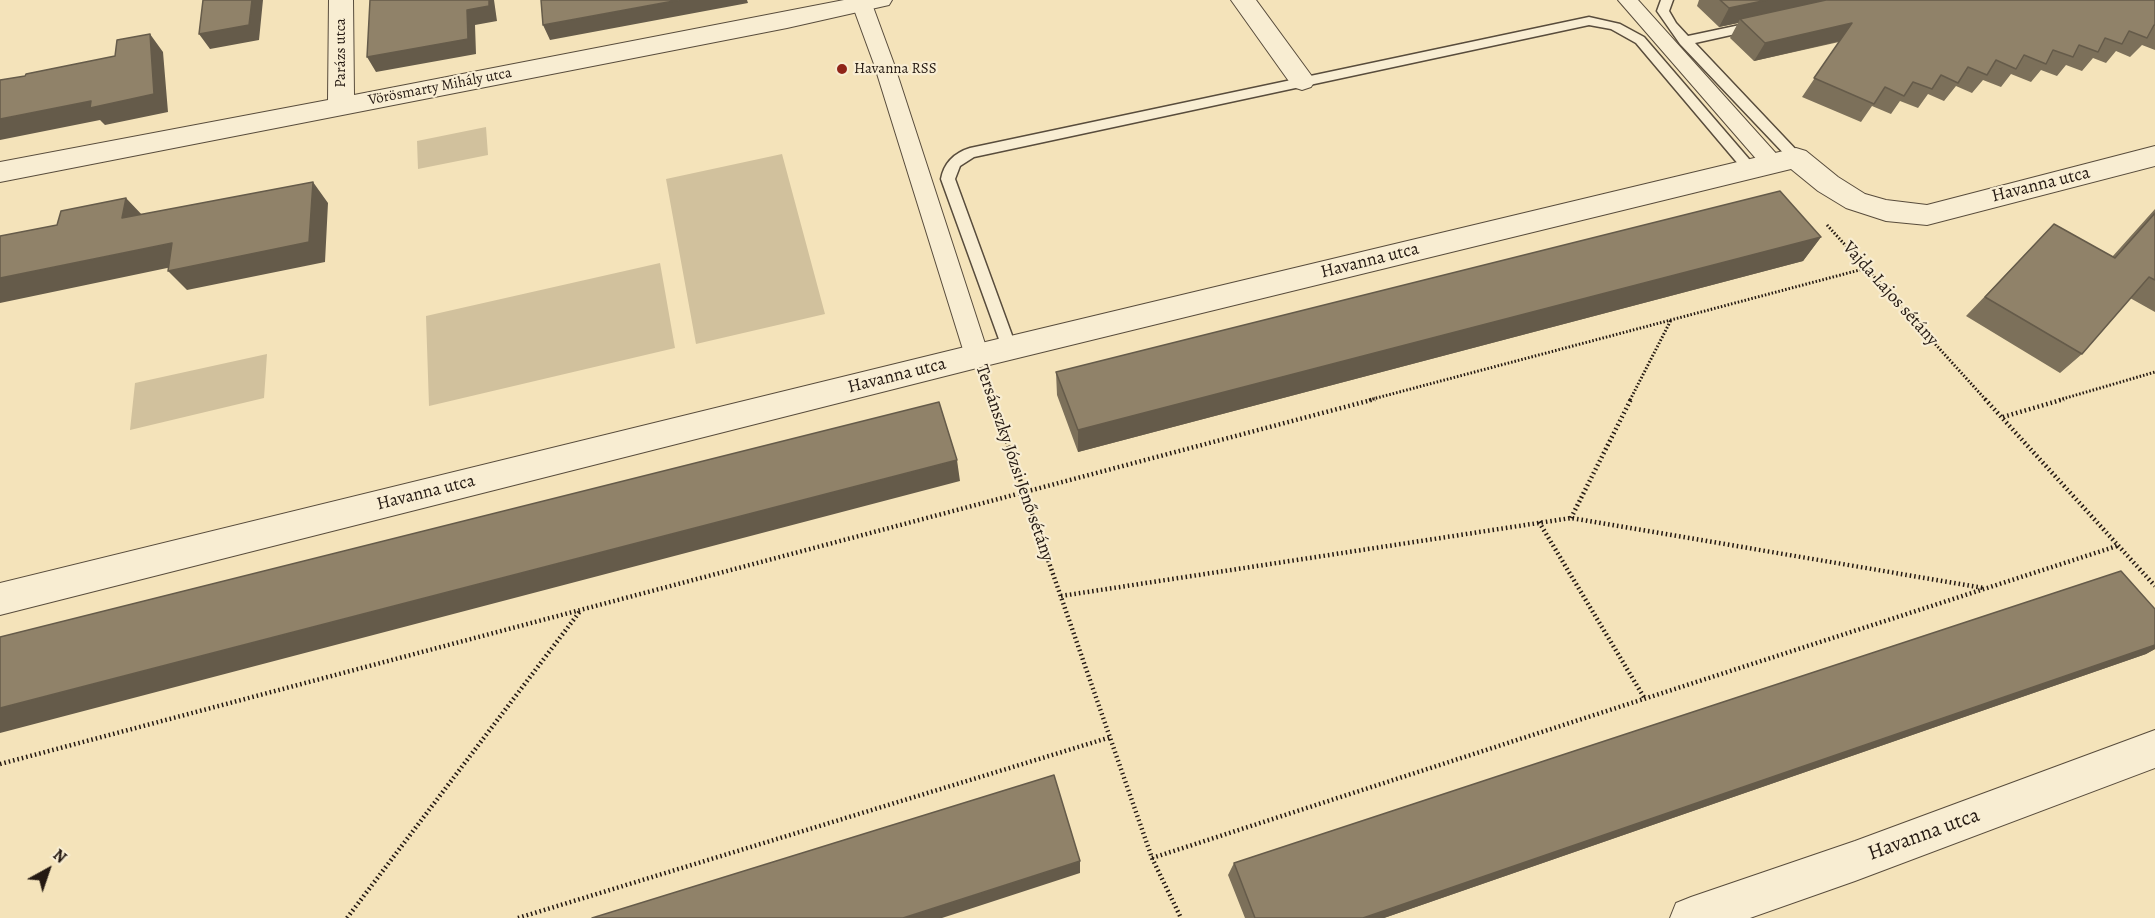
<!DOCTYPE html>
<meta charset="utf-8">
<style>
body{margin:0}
#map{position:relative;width:2155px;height:918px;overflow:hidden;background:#f4e3ba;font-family:Alegreya,serif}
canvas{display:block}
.north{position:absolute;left:18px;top:840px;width:60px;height:60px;-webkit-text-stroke:4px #f8edd2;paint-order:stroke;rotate:40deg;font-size:16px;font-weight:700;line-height:24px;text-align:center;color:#241912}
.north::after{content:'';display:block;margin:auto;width:21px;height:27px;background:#241912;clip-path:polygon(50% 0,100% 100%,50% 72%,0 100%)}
</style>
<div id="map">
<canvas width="2155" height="918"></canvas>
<div class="north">N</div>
</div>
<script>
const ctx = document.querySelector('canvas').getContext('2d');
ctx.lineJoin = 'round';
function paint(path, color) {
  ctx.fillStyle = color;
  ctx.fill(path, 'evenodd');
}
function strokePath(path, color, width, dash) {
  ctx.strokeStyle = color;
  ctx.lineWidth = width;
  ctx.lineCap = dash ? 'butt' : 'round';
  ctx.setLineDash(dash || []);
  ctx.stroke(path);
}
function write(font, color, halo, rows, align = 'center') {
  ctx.font = font + ' Alegreya,serif';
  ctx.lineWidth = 4.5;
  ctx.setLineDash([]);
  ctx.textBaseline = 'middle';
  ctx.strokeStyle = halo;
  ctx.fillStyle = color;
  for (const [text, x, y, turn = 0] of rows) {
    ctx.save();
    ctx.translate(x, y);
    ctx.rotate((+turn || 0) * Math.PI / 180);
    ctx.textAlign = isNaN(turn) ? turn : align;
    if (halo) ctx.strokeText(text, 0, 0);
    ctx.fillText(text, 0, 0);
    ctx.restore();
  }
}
paint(new Path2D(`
 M486,127L488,155L418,169L417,141Z
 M782,154L825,314L696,344L666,179Z
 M660,263L675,348L429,406L426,316Z
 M267,354L264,398L130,430L135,383Z`), '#d1c19d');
const service = new Path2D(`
 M1661,0H1673L1669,11L1676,23L1688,36L1754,22L1758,23L1760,26L1758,29L1695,43L1801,155L1803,158L1801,161H1791L1680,44L1657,11Z
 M1589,17L1620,24L1644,37L1755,166L1757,169L1755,172H1745L1636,43L1611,29L1589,25L974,157L960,166L955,179L1017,349L1014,353H1004L941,179C944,163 954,153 970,148Z`);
const pedestrian = new Path2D(`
 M855,0H869L872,4L894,64L989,356L986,363L977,366L968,363L965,356L874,64L852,4Z
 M1618,0H1638L1781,159L1784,164L1781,169L1773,171L1765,169Z`);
const minor = new Path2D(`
 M329,0H353L354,95L844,0H892L889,5L787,28L0,182V162L328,100Z
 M1231,0H1256L1311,75L1315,81L1311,87L1302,90L1293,87Z
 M2155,146V166L1927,225L1886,221L1846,208L1818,191L1791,169L977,368L0,615V583L977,344L1796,148L1806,151L1838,177L1865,194L1886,200L1927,205Z
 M2155,730V768L1855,881L1750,918H1670L1676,903L1691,897L1855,841Z`);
strokePath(service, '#584c3c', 3);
strokePath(pedestrian, '#584c3c', 2);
strokePath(minor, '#584c3c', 2);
strokePath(new Path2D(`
 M1827,225L1986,400
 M988,388L992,400
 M1369,400L1867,268
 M1630,400L1671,320
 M2059,400L2155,372`), '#241912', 3, [1.5, 2]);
strokePath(new Path2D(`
 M992,399L1152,858L1181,918
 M1985,399L2155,586
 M2003,417L2064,399
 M1571,518L1631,399
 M1539,522L1645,699
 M1061,596L1571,518L1984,588
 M0,764L1375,399
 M1152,858L2117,546
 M347,918L581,610
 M518,918L1111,737`), '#241912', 4.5, [1.5, 3]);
paint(service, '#f8edd2');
paint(pedestrian, '#f8edd2');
paint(minor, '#f8edd2');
paint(new Path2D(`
 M1699,0H2155V50L2142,45L2130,57L2116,51L2106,63L2093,58L2082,71L2066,65L2057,76L2041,70L2031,82L2011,74L2001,87L1983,80L1972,93L1956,86L1944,101L1928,94L1918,108L1900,101L1891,114L1872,106L1861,122L1802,97L1839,42L1754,61L1730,38L1738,23L1719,27L1697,6Z
 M2155,209V312L2130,298L2082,354L2060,373L1966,316L2054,224L2112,257Z
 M1821,237L1803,261L1078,452L1057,395L1056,372Z
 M2155,609V649L2146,654L1384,918H1245L1228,875L1234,863Z`), '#7c705a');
paint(new Path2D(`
 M252,0H263L259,40L210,49L199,34Z
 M489,0H494L497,21L475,25L476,54L376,72L367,57Z
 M679,0H747L748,3L550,40L543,25Z
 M1767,0H1841L1740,19L1738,23L1719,27L1729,8Z
 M1852,23L1840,41L1754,61L1765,43Z
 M150,34L163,52L168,112L105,125L100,120L0,140V119L91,101Z
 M313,182L328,203L325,262L187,290L168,271Z
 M126,198L145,218H122Z
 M1821,237L1803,261L1078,452V430Z
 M172,243L191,263L0,303V278Z
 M957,460L960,481L0,733V708Z
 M2155,645V649L2146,654L1384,918H1363Z
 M1080,861V873L942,918H903Z`), '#655b4a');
const building = new Path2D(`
 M203,0H252L249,25L199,34Z
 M370,0H489V6L467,10L468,39L367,57Z
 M541,0H679L543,25Z
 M1720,0H1767L1729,8Z
 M1826,0H2155V25H2154L2147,38L2129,31L2122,44L2105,38L2098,52L2079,45L2073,57L2053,50L2046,64L2024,55L2016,69L1996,60L1987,75L1968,67L1958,83L1941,75L1932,89L1913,82L1904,96L1885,87L1874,104L1814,78L1852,23L1765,43L1740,19Z
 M150,34L154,94L90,108L91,101L0,119V80L25,76L26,74L115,56L117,40Z
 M313,182L309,242L168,271L172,243L0,278V236L57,225L61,211L126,198L122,218Z
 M1780,191L1821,237L1078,430L1056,372Z
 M2155,213V280L2149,277L2082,354L1985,297L2054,224L2115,258Z
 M939,402L957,460L0,708V637Z
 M2121,571L2155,609V645L1363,918H1255L1234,863Z
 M1054,775L1080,861L903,918H592Z`);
paint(building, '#908269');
strokePath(building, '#655b4a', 1.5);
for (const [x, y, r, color] of [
 [842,69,6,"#8f2418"]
]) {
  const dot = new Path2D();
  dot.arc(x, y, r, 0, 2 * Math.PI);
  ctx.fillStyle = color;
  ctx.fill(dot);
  strokePath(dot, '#f8edd2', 2);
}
write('15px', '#241912', '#f8edd2', [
 ["Parázs utca",341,53,-90],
 ["Vörösmarty Mihály utca",440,87,-11]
]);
write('15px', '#241912', '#f8edd2', [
 ["Havanna RSS",854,69]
], 'left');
write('18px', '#241912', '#f8edd2', [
 ["Havanna utca",2041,185,-14],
 ["Havanna utca",1370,261,-14],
 ["Vajda Lajos sétány",1890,294,48],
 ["Havanna utca",897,376,-14],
 ["Tersánszky Józsi Jenő sétány",1014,463,71],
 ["Havanna utca",426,493,-14]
]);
write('21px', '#241912', '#f8edd2', [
 ["Havanna utca",1924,835,-20]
]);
</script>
